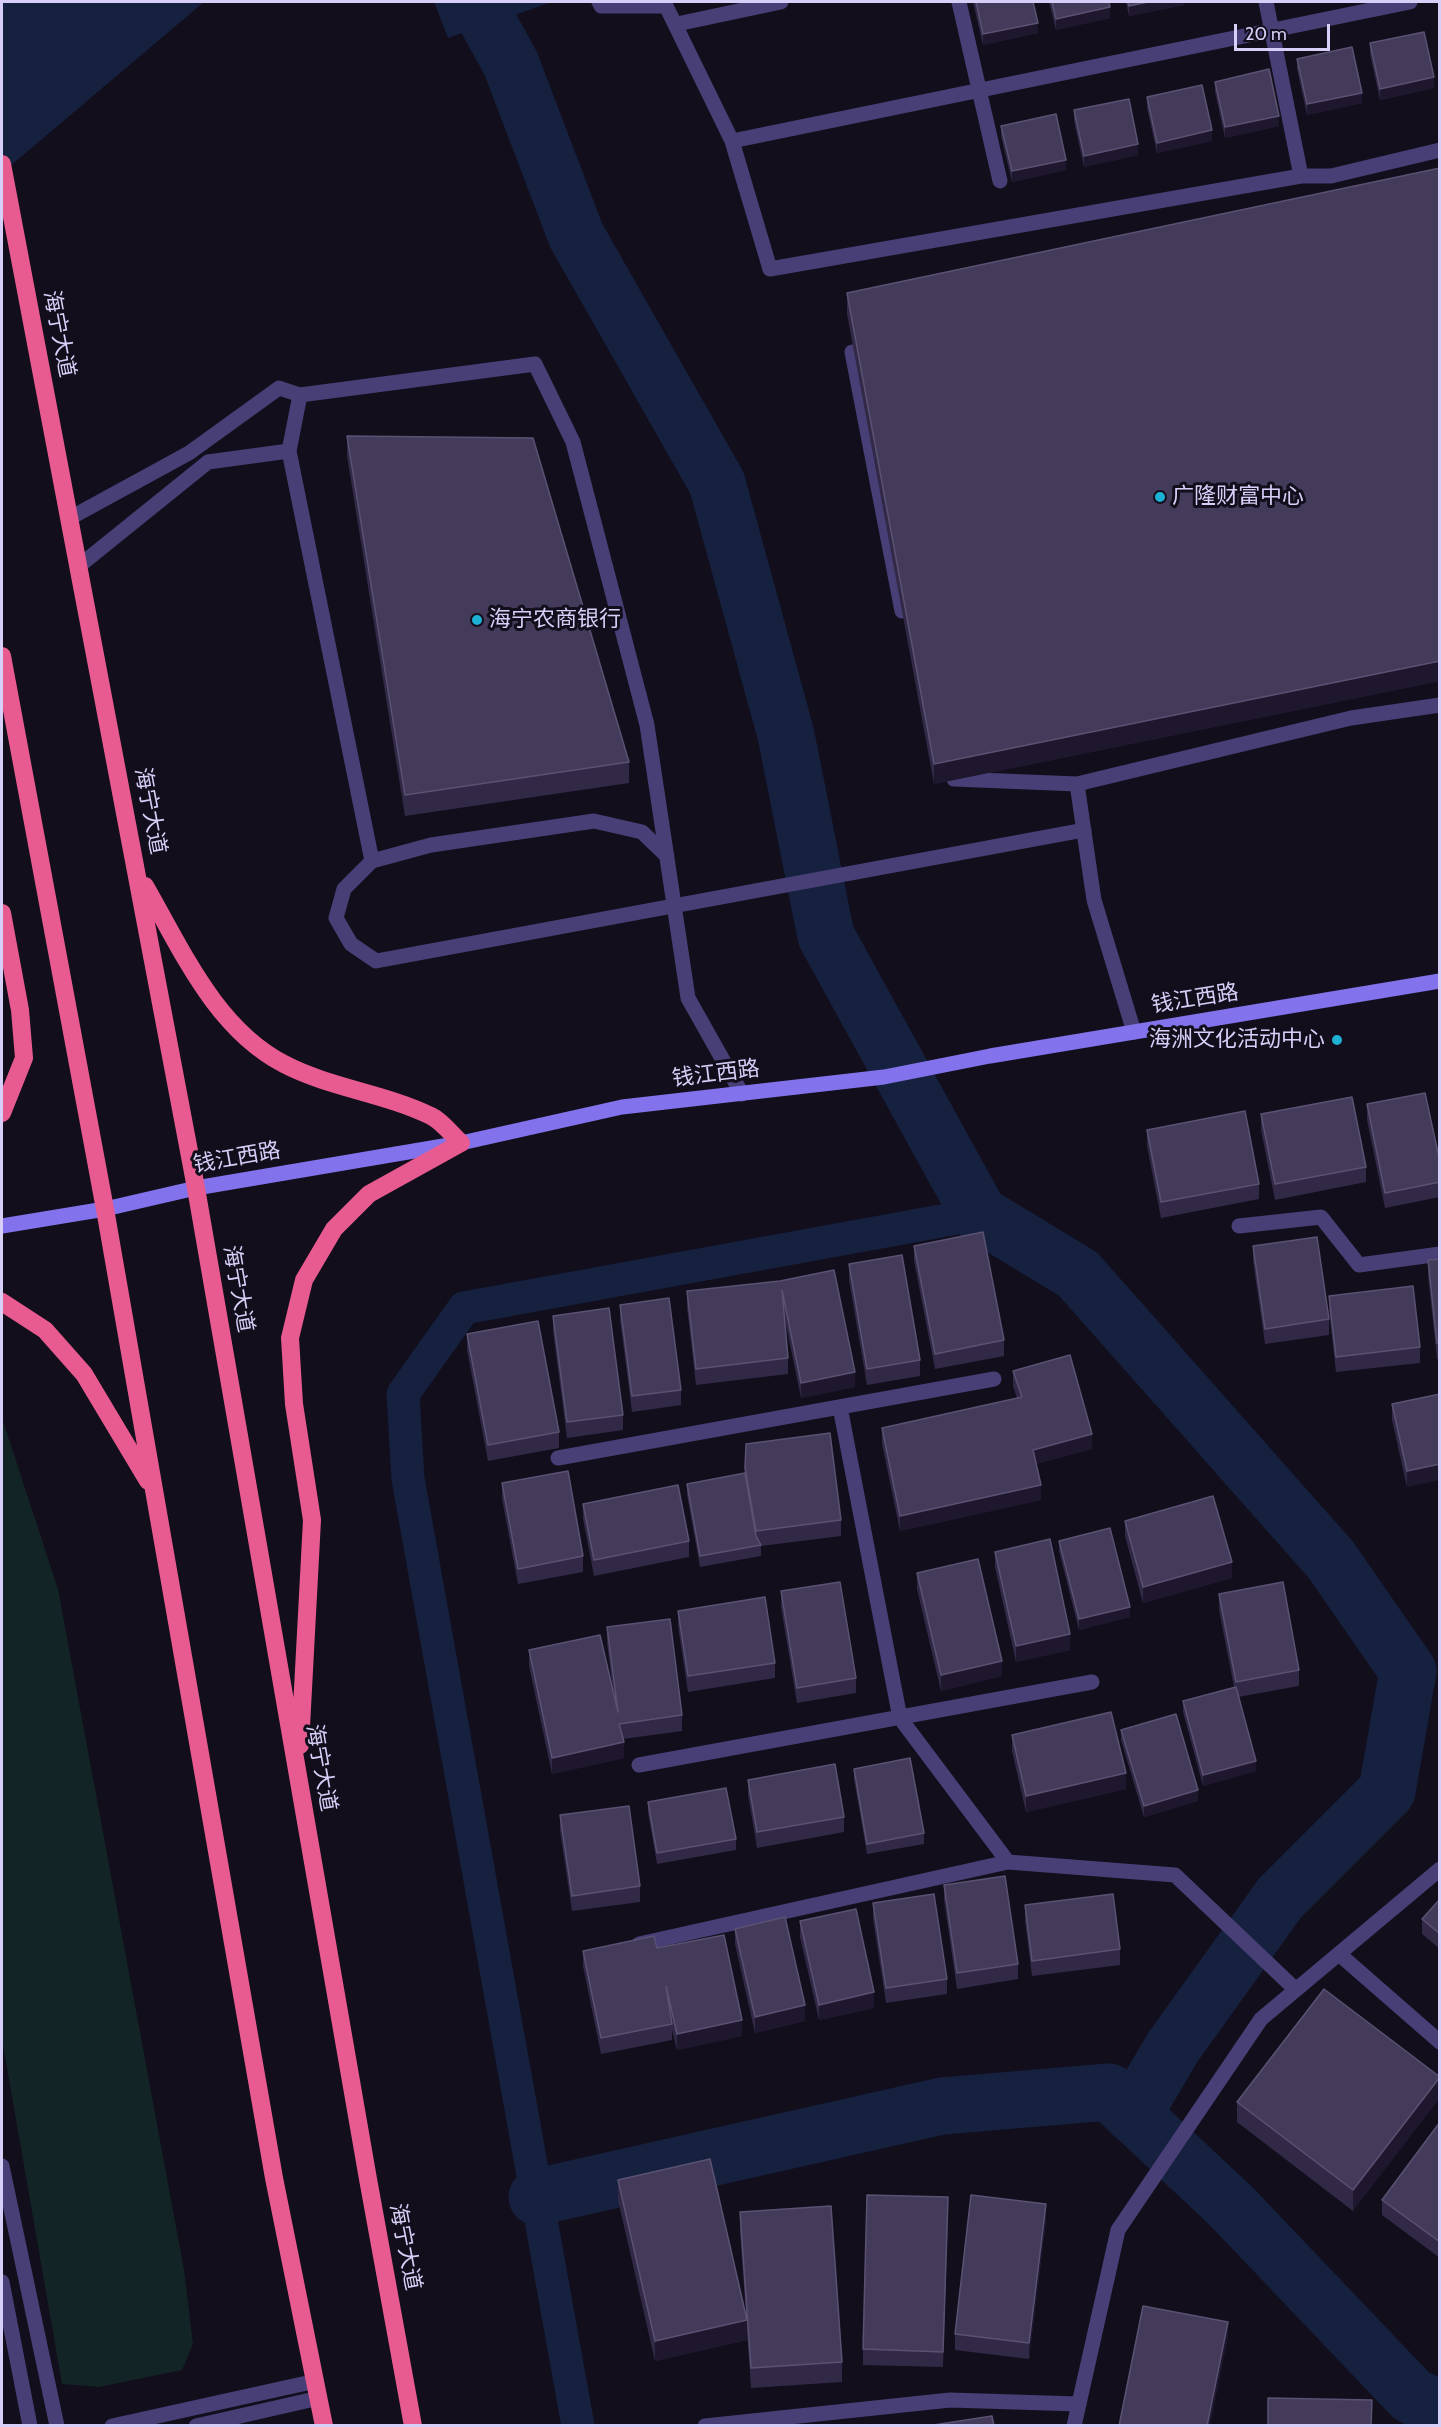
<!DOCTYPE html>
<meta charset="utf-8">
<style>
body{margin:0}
#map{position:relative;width:1441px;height:2427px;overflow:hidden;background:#120e1c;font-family:Cabin,sans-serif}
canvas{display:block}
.frame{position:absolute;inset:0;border:3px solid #d8cff8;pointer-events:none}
.scale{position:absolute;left:1234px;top:24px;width:96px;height:27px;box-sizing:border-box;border:3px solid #d8cff8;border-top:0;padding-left:8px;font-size:18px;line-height:21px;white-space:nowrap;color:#d8cff8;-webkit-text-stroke:4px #120e1c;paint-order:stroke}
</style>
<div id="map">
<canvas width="1441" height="2427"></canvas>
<div class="frame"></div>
<div class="scale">20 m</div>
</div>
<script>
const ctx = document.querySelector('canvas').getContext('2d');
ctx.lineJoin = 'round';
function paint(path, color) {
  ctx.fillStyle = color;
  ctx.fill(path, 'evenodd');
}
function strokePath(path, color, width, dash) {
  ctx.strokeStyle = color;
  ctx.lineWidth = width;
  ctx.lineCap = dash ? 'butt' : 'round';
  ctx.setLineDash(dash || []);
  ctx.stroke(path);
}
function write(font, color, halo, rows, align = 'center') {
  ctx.font = font + ' Cabin,"Noto Sans SC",sans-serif';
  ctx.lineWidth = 6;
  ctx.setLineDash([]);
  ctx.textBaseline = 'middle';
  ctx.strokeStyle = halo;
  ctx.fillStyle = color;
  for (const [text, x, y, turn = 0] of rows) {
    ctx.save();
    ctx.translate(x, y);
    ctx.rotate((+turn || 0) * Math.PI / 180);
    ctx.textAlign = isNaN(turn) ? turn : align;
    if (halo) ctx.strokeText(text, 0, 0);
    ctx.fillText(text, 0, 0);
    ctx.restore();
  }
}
paint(new Path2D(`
 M2,1418L58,1589L184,2270L193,2344L182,2370L99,2387L62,2384L2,2039Z`), '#122425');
paint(new Path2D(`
 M5,2H204L2,173V4Z
 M434,2H552L448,38Z`), '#15213f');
strokePath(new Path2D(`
 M578,2426L408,1479L403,1394L464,1308L979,1214`), '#15213f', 33);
strokePath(new Path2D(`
 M477,2L511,64L576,235L717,483L786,735L826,936L979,1214L1078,1274L1331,1560L1408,1671L1387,1791L1280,1898L1173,2047L1133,2115
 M537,2197L942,2106L1109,2092L1230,2205L1412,2396L1440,2409`), '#15213f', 57);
strokePath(new Path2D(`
 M70,518L189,453L279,388L300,395
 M79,566L208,462L289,451
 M372,861L431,845L594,821L642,832L667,856
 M742,1094L688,998L647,725L573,442L535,364L300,395L289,451L372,861L344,889L336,918L351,944L376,961C612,916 848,872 1084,830
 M1239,1226L1321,1217L1359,1265L1440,1254
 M840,1407L900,1718L1008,1862L1175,1875L1294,1988
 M558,1458L994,1379
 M639,1765L1092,1682
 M639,1944L1008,1862
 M1339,1954L1440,2042
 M2,2166L57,2426
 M2,2282L30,2426
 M112,2426L316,2381
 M196,2426L319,2398
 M705,2426L950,2400L1079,2404`), '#473f75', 15);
strokePath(new Path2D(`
 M599,2L601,6H666L732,141L770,269L1301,176
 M959,2L1000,181
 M1266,2L1301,176H1331L1440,150
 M677,24L781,2
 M732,141L1410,2
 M852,352L902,611
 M949,766L954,779L1077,784L1351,718L1440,705
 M1077,784L1094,900L1134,1032
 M1074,2426L1118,2230L1261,2019L1440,1869`), '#473f75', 15);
strokePath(new Path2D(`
 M2,1226L105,1209L196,1188L461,1143L622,1107L884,1077L990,1056L1440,981`), '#8273ec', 15);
strokePath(new Path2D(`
 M2,164L196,1188L368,2179L413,2426
 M2,656L105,1209L274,2178L324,2426
 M145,886C182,950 215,1028 284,1064C330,1088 384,1093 431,1116C442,1121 452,1135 461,1143L369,1194L334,1229L304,1280L290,1338L294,1404L312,1520L300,1745
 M2,913L20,1010L24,1058L2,1113
 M2,1302L45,1330L84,1374L148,1481`), '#e85b90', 18);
paint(new Path2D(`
 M973,2H1033L1038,33L983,45Z
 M1049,2H1109L1110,18L1056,30Z
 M1126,2H1184V5L1129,16Z
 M1370,43L1434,88L1380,100L1370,54Z
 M1297,59L1362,103L1307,115L1297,69Z
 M1215,82L1279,126L1225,138L1215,92Z
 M1147,97L1212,141L1157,153L1147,108Z
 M1074,110L1138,155L1084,167L1074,121Z
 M1001,126L1066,170L1012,182L1001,136Z
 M1440,168V681L934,784L847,314V293Z
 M347,436L629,762V783L405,816L347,456Z
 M1367,1104L1440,1162V1197L1385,1208L1367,1120Z
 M1261,1114L1366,1167V1182L1275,1200L1261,1130Z
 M1147,1130L1259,1184V1199L1161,1218L1147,1146Z
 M914,1246L1004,1340V1356L935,1369L914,1261Z
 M1253,1246L1329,1319V1335L1265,1344L1253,1261Z
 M1440,1259V1359H1437L1428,1276V1260Z
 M849,1264L920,1360V1376L867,1385L849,1280Z
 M780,1281L855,1387L801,1398L785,1320L788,1358V1374L696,1385L687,1307V1291Z
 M1329,1296L1420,1347V1363L1336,1372L1329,1311Z
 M620,1305L681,1390V1405L632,1412L620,1320Z
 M553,1316L623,1415V1430L567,1438L553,1331Z
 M467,1334L559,1432V1448L488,1461L467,1350Z
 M1013,1371L1092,1449L1036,1464L1041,1500L900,1531L882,1444V1428L1017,1398L1013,1386Z
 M1440,1394L1407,1487L1392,1420V1404Z
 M746,1444L841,1520V1536L761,1546V1556L700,1567L687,1495V1484L745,1473Z
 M502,1483L583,1556V1572L518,1584L502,1499Z
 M583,1504L689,1541V1557L594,1576L583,1519Z
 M1125,1521L1232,1578L1143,1603L1125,1536Z
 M1059,1541L1130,1617L1079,1630L1059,1551Z
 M995,1552L1070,1650L1016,1662L995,1567Z
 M917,1573L1002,1676L941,1691L917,1589Z
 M781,1591L856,1678V1693L797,1703L781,1607Z
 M1219,1594L1299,1670V1686L1238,1697L1256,1771L1203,1786L1183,1712V1701L1234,1687L1219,1610Z
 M678,1611L775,1663V1678L688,1692L678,1626Z
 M607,1627L682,1715V1731L623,1739L624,1758L552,1774L529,1666V1650L613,1691L607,1643Z
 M1121,1730L1198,1801L1144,1817L1121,1740Z
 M1012,1735L1126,1789L1026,1812L1012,1751Z
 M854,1769L924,1833V1844L867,1854L854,1779Z
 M748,1780L844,1817V1832L757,1848L748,1795Z
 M648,1802L736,1839V1850L657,1864L648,1813Z
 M560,1815L640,1886V1902L572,1911L560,1831Z
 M944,1885L1018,1964V1979L957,1989L944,1900Z
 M1440,1899V1949L1422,1934V1919Z
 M873,1903L947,1979V1994L886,2003L873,1919Z
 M1025,1905L1120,1949V1965L1032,1976L1025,1921Z
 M800,1921L874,2008L819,2020L800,1937Z
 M735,1929L805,2021L755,2033L735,1944Z
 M657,1948L742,2036L677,2050L672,2030V2040L601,2054L583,1966V1951Z
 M1440,2077L1353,2211L1237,2122V2102Z
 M1440,2122V2258L1382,2215V2200Z
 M618,2180L746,2314L740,2232V2212L842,2362V2382L751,2388L747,2332V2340L655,2361L618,2200Z
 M948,2213L943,2367L863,2365V2349Z
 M1046,2220L1029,2359L955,2350V2334Z`), '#322947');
paint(new Path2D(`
 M1148,2H1184V5L1129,16V6Z
 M1110,7V18L1056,30V19Z
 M1038,23V33L983,45V34Z
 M1434,77V88L1380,100V89Z
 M1362,93V103L1307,115V104Z
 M1279,116V126L1225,138V127Z
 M1212,130V141L1157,153V143Z
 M1138,144V155L1084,167V156Z
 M1066,160V170L1012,182V171Z
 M1440,661V681L934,784V764Z
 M855,1372V1387L801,1398V1383Z
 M1092,1434V1449L1033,1465V1450Z
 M1440,1464V1480L1407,1487V1471Z
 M1041,1485V1500L900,1531V1516Z
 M1232,1562V1578L1143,1603V1587Z
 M1130,1607V1617L1079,1630V1619Z
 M1070,1634V1650L1016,1662V1646Z
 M1002,1661V1676L941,1691V1675Z
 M624,1742V1758L552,1774V1758Z
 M1256,1761V1771L1203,1786V1775Z
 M1126,1773V1789L1026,1812V1796Z
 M1198,1790V1801L1144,1817V1806Z
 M874,1992V2008L819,2020V2005Z
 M805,2005V2021L755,2033V2017Z
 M742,2020V2036L677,2050V2034Z
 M1440,2078V2098L1353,2211V2190Z
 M1046,2204V2220L1029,2359V2343Z
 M747,2320V2340L655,2361V2341Z
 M1228,2322V2338L1210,2426H1207Z`), '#1e172e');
const building = new Path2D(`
 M976,2H1033L1038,23L983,34Z
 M1052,2H1109L1110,7L1056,19Z
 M1128,2H1148L1129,6Z
 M1424,32L1434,77L1380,89L1370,43Z
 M1352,47L1362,93L1307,104L1297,59Z
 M1269,69L1279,116L1225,127L1215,82Z
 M1202,85L1212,130L1157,143L1147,97Z
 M1129,99L1138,144L1084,156L1074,110Z
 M1056,114L1066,160L1012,171L1001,126Z
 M1440,168V661L934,764L847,293Z
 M347,436L533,438L629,762L405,795Z
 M1425,1093L1440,1162V1182L1385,1193L1367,1104Z
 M1352,1097L1366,1167L1275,1184L1261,1114Z
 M1245,1111L1259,1184L1161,1202L1147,1130Z
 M983,1232L1004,1340L935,1354L914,1246Z
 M1317,1237L1329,1319L1265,1329L1253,1246Z
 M902,1255L920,1360L867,1369L849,1264Z
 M1440,1259V1343H1437L1428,1260Z
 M834,1270L855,1372L801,1383L782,1290L788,1358L696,1369L687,1291L780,1281Z
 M1413,1286L1420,1347L1336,1357L1329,1296Z
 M669,1298L681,1390L632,1396L620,1305Z
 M609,1308L623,1415L567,1422L553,1316Z
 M538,1321L559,1432L488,1445L467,1334Z
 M1070,1355L1092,1434L1033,1450L1041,1485L900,1516L882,1428L1022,1397L1013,1371Z
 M1440,1394V1464L1407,1471L1392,1404Z
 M830,1433L841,1520L756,1531L745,1468L746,1444Z
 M568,1471L583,1556L518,1569L502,1483Z
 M745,1473L756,1536L761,1545L700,1556L687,1484Z
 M678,1485L689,1541L594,1560L583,1504Z
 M1213,1496L1232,1562L1143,1587L1125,1521Z
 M1110,1528L1130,1607L1079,1619L1059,1541Z
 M1050,1539L1070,1634L1016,1646L995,1552Z
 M978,1559L1002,1661L941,1675L917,1573Z
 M840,1582L856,1678L797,1688L781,1591Z
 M1283,1582L1299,1670L1236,1682L1219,1594Z
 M765,1597L775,1663L688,1676L678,1611Z
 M670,1619L682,1715L619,1724L624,1742L552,1758L529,1650L600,1635L618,1712L607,1627Z
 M1236,1687L1256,1761L1203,1775L1183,1701Z
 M1111,1712L1126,1773L1026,1796L1012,1735Z
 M1176,1714L1198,1790L1144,1806L1121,1730Z
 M910,1758L924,1833L867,1844L854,1769Z
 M835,1764L844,1817L757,1832L748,1780Z
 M726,1788L736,1839L657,1853L648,1802Z
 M629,1806L640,1886L572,1896L560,1815Z
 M1005,1876L1018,1964L957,1973L944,1885Z
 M934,1894L947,1979L886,1988L873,1903Z
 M1113,1894L1120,1949L1032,1961L1025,1905Z
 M1440,1899V1934L1422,1919Z
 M856,1909L874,1992L819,2005L800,1921Z
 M785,1917L805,2005L755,2017L735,1929Z
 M724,1935L742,2020L677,2034L666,1986L672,2024L601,2038L583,1951L654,1936L657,1948Z
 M1324,1989L1440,2077L1353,2190L1237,2102Z
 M1440,2122V2242L1382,2200Z
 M710,2159L747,2320L655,2341L618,2180Z
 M867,2195L948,2197L943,2352L863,2349Z
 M971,2195L1046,2204L1029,2343L955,2334Z
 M831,2206L842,2362L751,2368L740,2212Z
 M1143,2306L1228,2322L1207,2426H1119Z
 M1268,2398L1372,2400L1371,2426H1268Z
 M992,2416L994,2426H927Z`);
paint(building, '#443b5a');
strokePath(building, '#5b5273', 1.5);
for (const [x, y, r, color] of [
 [1160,497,6,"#1eb1d6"],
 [477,620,6,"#1eb1d6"],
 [1337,1040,6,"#1eb1d6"]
]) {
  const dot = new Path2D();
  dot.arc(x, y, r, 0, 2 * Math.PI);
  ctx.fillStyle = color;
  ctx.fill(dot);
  strokePath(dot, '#120e1c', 2);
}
write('22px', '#d8cff8', '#120e1c', [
 ["海宁大道",59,334,79],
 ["海宁大道",150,811,79],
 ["钱江西路",1195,999,-9],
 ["钱江西路",716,1074,-7],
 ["钱江西路",237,1158,-10],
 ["海宁大道",238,1289,80],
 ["海宁大道",321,1768,80],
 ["海宁大道",405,2247,79]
]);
write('22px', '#d8cff8', '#120e1c', [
 ["广隆财富中心",1172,497],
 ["海宁农商银行",489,620],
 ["海洲文化活动中心",1325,1040,"right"]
], 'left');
</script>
